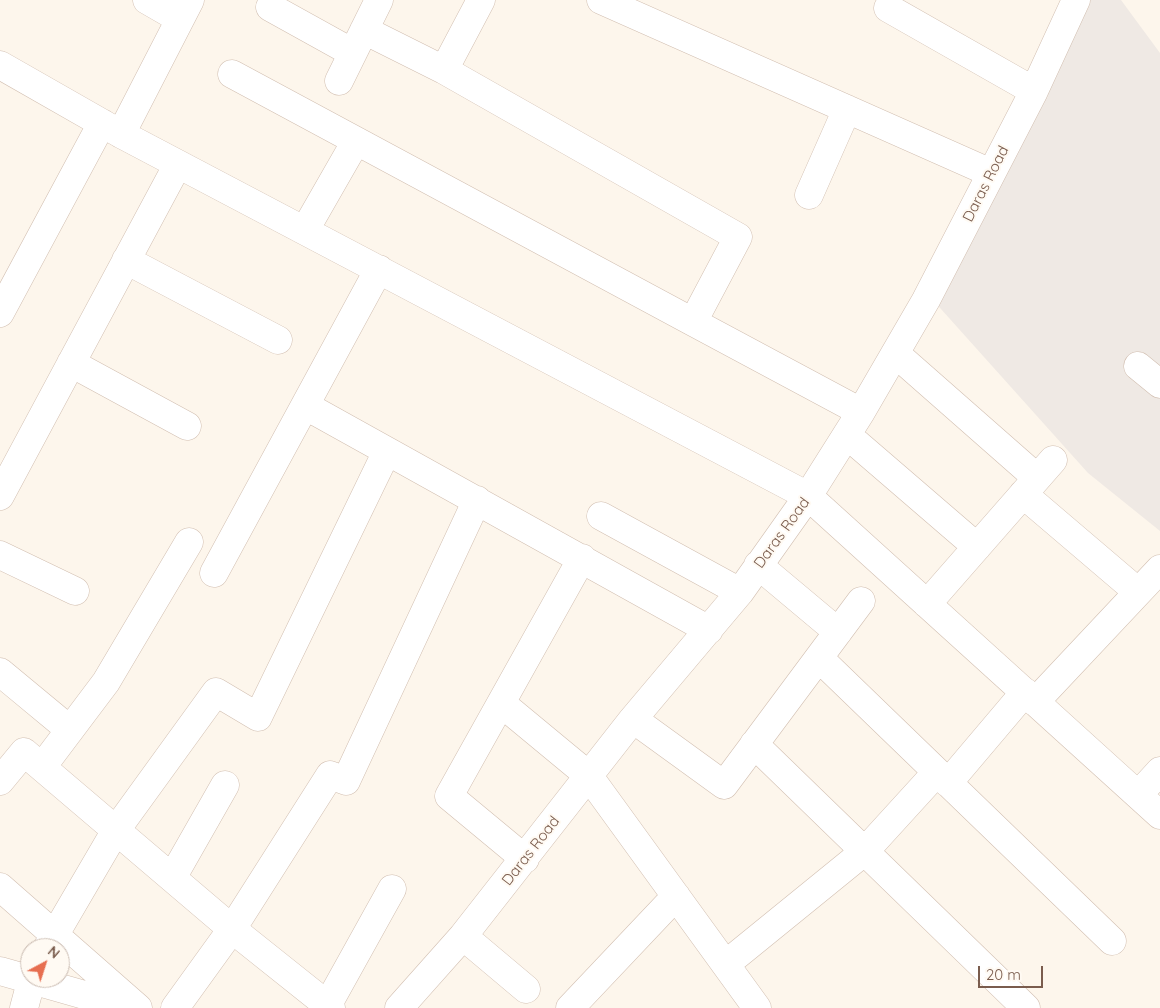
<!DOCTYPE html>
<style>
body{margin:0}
#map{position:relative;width:1160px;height:1008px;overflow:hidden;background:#fdf6ec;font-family:Quicksand,sans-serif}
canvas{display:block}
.north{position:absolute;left:20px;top:938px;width:50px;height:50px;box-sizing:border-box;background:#fffaf3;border:1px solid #cabbb1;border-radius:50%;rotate:40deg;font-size:14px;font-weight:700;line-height:20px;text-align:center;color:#7a5c4d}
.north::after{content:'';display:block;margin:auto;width:18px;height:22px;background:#e76f51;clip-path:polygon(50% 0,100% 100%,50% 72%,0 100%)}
.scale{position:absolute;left:978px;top:966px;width:65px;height:22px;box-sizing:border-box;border:2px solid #7a5c4d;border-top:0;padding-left:6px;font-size:15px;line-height:18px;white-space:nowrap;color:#7a5c4d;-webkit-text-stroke:4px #fffaf3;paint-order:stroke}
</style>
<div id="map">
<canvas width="1160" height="1008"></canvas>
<div class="north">N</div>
<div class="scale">20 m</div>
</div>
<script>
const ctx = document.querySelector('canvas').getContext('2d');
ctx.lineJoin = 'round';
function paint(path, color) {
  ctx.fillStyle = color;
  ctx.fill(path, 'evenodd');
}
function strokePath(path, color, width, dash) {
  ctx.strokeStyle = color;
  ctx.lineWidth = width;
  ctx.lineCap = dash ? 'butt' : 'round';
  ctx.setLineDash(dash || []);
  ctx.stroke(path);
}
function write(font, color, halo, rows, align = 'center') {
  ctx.font = font + ' Quicksand,sans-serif';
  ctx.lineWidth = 4;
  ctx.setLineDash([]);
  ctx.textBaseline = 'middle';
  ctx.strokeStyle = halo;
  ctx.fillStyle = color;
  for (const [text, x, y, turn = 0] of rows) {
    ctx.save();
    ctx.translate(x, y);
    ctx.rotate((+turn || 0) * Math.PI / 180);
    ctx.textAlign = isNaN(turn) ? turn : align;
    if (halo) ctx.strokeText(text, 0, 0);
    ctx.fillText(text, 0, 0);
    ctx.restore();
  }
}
paint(new Path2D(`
 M1085,0H1121L1160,53V531L1088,473L932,299Z`), '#efe9e4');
const minor = new Path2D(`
 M147,0L180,19
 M601,0L991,173
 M270,7L353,53
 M888,8L1034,91
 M364,30L444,70L738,237L693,322L861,412
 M0,65L121,134L808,496L1160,815
 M444,70L481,0
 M232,74L693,322
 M339,81L379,0
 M121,134L190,0
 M809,195L847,109
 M305,230L356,141
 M126,260L278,340
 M0,313L102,123
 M896,354L1037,478
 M71,363L187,426
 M1138,366L1160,384
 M306,406L709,630
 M847,435L977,547
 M1023,494L1138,592
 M0,496L178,164
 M601,516L740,592
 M0,555L75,591
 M758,565L838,632
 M214,573L379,269
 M927,604L1053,460
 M819,658L1112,941
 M0,672L70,730
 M1035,702L1160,569
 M501,703L588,775L757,1008
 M633,719L724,785L861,601
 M754,744L1026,1008
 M42,767L106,682L189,542
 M0,781L24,752L232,929L331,1008
 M948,783L1025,692
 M1138,795L1160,771
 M525,859L449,796L582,558
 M172,878L225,785
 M0,887L138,1008
 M463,936L526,989
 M47,948L116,830L216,692L258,717L387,451
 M726,964L865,851L937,772
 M0,971L130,1008
 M327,1006L392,889
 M24,1008L32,978
 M175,1008L232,929L330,775L346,781L477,500
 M399,1008L463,936L633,719L740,592L808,496L861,412L926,300L1034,91L1076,0
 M570,1008L676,896`);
strokePath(minor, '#d1beb0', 29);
strokePath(minor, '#fff', 28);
write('15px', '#7a5c4d', '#fffaf3', [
 ["Daras Road",986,184,-63],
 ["Daras Road",782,533,-54],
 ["Daras Road",531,851,-52]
]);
</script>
